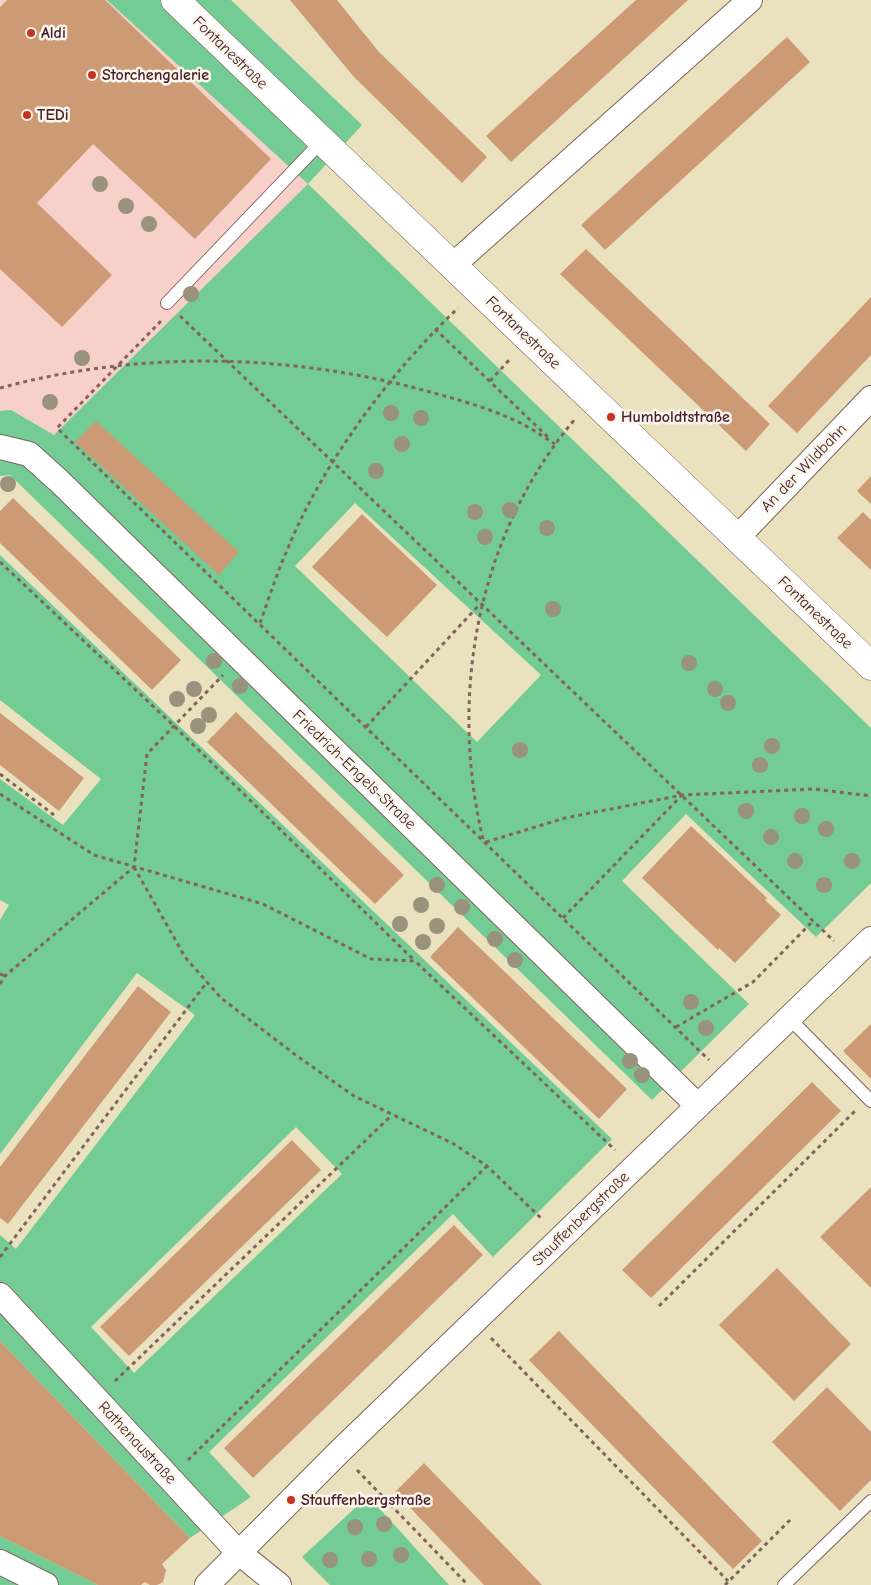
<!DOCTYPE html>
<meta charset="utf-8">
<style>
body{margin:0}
canvas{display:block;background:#eae1be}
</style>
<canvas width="871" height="1585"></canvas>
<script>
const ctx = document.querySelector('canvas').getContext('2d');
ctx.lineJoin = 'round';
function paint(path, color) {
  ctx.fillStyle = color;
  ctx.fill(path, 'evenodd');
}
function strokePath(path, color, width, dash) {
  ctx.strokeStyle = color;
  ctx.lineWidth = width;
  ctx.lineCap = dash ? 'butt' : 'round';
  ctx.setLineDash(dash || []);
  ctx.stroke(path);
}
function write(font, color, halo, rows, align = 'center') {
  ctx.font = font + ' "Comic Neue",sans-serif';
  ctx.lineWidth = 5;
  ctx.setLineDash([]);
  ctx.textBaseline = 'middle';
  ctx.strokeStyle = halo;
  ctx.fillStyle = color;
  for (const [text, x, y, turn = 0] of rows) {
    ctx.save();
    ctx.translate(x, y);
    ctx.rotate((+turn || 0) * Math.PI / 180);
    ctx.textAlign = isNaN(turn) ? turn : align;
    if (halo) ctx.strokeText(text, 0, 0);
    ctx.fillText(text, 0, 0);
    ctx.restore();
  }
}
paint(new Path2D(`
 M0,0H107L308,184L54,436L11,410L0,411Z`), '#f7d0c9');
paint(new Path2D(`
 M107,0H231L362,125L308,184L871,728V883L816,937L686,814L622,881L749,1004L652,1100L10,475L0,476V411L11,410L54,435L308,184ZM355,503L541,675L477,742L295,566Z
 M0,555L612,1139L493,1257L453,1214L209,1452L251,1497L190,1538L0,1341V1235L16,1249L195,1015L137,973L0,1154V920L9,905L0,900V779L63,825L101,779L0,700ZM296,1127L342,1174L134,1373L91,1327Z
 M368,1496L449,1585H330L302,1557Z
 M0,1536L98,1585H0Z`), '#72cc93');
paint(new Path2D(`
 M7,0H105L271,159L195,239L93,144L37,203L112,275L62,327L0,269V7Z
 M290,0H337L379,52L487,157L462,183L354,77Z
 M636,0H688L511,162L486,136Z
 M787,37L810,62L605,250L581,225Z
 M586,249L770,424L746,451L560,274Z
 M871,297V355L797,433L768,406Z
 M96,421L239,552L219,575L75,442Z
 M871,476V504L857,491Z
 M13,498L181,660L152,690L0,543V511Z
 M863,512L871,520V570L837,538Z
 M362,514L437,585L387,637L312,567Z
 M236,712L404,875L375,904L207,742Z
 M0,713L84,778L59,811L0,765Z
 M691,826L767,898L765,900L781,915L735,963L719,948L718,950L642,878Z
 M458,927L627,1089L599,1119L430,957Z
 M138,986L171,1012L8,1224L0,1218V1167Z
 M871,1024V1079L843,1051Z
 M812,1082L841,1111L651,1298L622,1270Z
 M292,1140L321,1170L129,1356L100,1327Z
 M871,1187V1288L820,1237Z
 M454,1225L483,1255L253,1478L224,1448Z
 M777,1268L851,1344L794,1401L719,1325Z
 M559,1331L762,1541L733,1569L529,1360Z
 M0,1341L190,1538L162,1564L166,1570L163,1582L157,1585H150L145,1582L141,1585H98L0,1536Z
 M827,1387L871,1432V1480L840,1511L772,1442Z
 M424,1463L542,1585H484L395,1492Z`), '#cc9b76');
const service = new Path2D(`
 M167,303L322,141
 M789,1018L871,1101
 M784,1585L871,1501`);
const minor = new Path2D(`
 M452,266L750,0
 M0,447L29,454L59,481L698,1106
 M737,538L871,398
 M0,1295L238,1552L279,1585
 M0,1562L46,1585
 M207,1585L339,1452L871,939`);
const tertiary = new Path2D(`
 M175,0L871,666`);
strokePath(service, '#82635e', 14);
strokePath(minor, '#82635e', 26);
strokePath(tertiary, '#82635e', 29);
strokePath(new Path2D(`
 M180,316L834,941
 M161,321L57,428L709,1060
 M435,329L550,439
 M490,381L510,359
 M0,388C140,350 290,353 430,392C459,400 489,408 516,421C530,427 542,436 555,444
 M0,562L174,726L414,960
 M260,623C269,598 277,573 288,548C324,461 390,373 458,308
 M366,727L480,604
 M0,774L54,815
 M0,794L94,855L263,904L371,959L415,961L615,1150
 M483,839C448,694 478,534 575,419
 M486,842L565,818L682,795L814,789L871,796
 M134,867L185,957L221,998L297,1056L354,1096L454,1144L487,1166L543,1220
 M563,918L681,796
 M0,974L5,976
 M0,984L5,976L134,867L147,754L223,675
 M676,1027L753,982L813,921
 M0,1257L207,982
 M659,1306L855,1111
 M491,1338L728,1581
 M115,1381L392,1115
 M188,1460L487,1166
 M357,1470L468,1585
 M725,1585L792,1518`), '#82635e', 3, [4, 4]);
strokePath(service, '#fff', 12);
strokePath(minor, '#fff', 24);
strokePath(tertiary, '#fff', 28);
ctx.fillStyle = '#99937e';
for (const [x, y] of [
 [100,184],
 [126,206],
 [149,224],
 [191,294],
 [82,358],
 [50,402],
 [391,413],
 [421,418],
 [402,444],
 [376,471],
 [8,484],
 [510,510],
 [475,512],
 [547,528],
 [485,537],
 [553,609],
 [214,661],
 [689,663],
 [240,686],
 [194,689],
 [715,689],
 [177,699],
 [728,703],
 [209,715],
 [198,726],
 [772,746],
 [520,750],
 [760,765],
 [746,811],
 [802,816],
 [826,829],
 [771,837],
 [795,861],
 [852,861],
 [437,885],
 [824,885],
 [421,905],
 [462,907],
 [400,924],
 [437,926],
 [495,939],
 [423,942],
 [515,960],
 [691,1002],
 [706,1028],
 [630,1061],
 [642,1075],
 [384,1524],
 [355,1527],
 [401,1555],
 [369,1559],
 [330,1560]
]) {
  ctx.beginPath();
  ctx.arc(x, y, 8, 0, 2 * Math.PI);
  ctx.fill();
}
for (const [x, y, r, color] of [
 [31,33,5,"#c8321e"],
 [92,75,5,"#c8321e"],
 [27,115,5,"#c8321e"],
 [611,417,5,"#c8321e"],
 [291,1500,5,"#c8321e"]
]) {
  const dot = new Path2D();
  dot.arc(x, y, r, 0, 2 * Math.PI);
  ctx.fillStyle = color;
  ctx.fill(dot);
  strokePath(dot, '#fbf7ec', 2);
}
write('bold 16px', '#4a1f2b', '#fbf7ec', [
 ["Aldi",41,33],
 ["Storchengalerie",102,75],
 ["TEDi",37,115],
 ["Humboldtstraße",621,417],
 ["Stauffenbergstraße",301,1500]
], 'left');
write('16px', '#4a1f2b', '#fbf7ec', [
 ["Fontanestraße",230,53,44],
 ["Fontanestraße",523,333,44],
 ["An der Wildbahn",804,468,-46],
 ["Fontanestraße",815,613,44],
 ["Friedrich-Engels-Straße",354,770,44],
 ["Stauffenbergstraße",581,1219,-44],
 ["Rathenaustraße",137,1443,47]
]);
</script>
